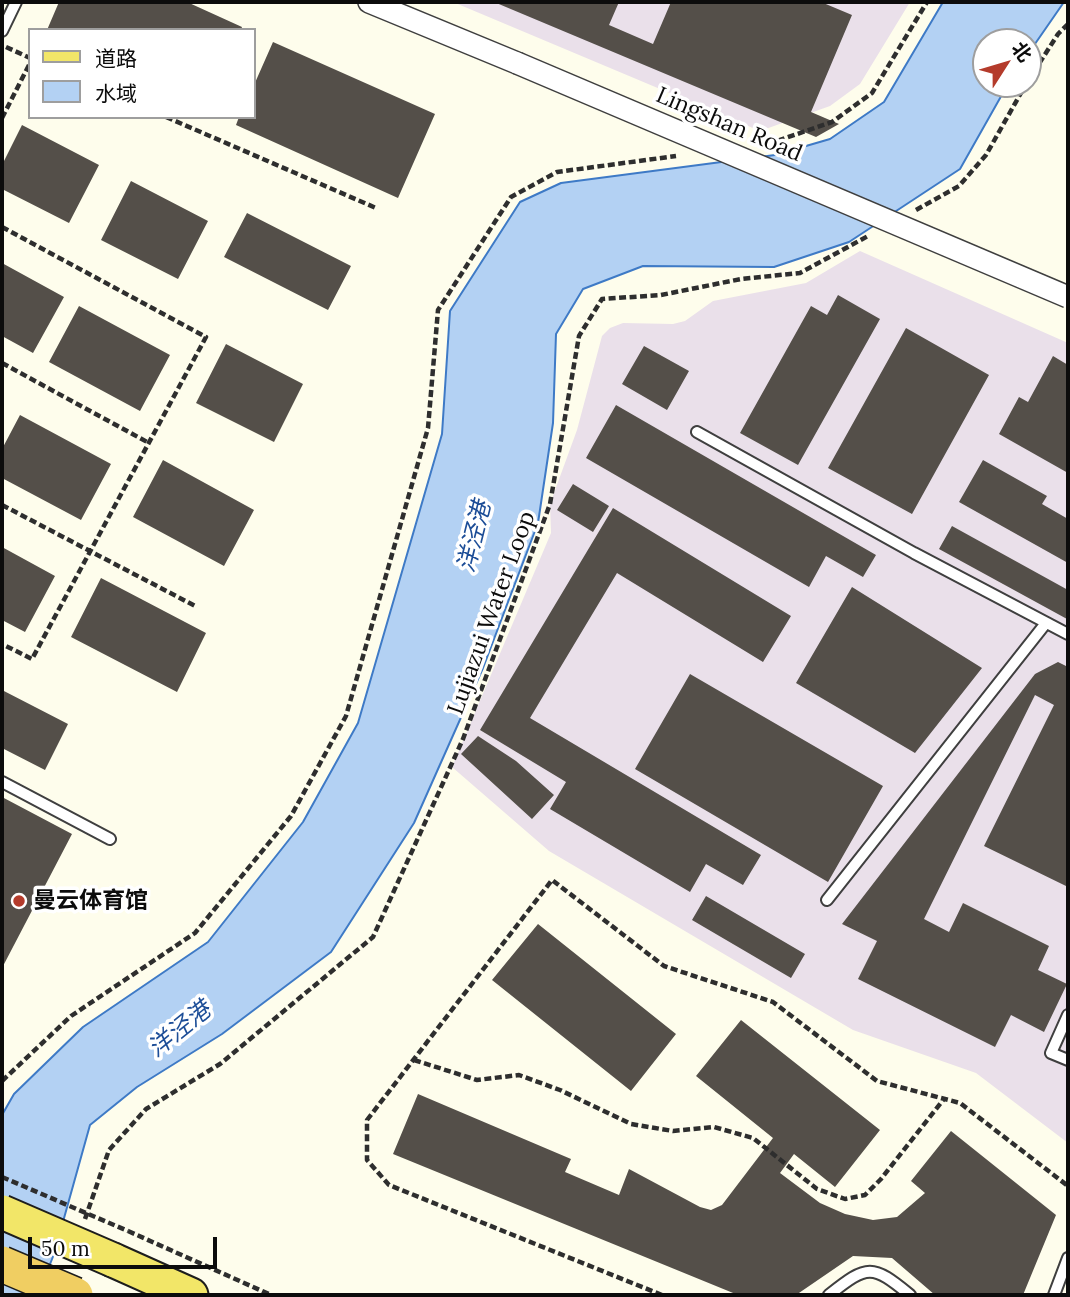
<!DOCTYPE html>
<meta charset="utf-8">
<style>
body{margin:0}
#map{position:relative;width:1070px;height:1297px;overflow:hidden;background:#fefdec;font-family:Lora,"Noto Sans SC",serif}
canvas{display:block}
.frame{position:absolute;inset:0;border:4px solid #0c0c0c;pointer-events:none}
.legend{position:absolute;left:28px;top:28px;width:228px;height:91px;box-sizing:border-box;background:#fff;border:2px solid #9e9e9e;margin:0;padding:9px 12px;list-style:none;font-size:21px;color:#0c0c0c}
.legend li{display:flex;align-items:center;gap:14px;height:35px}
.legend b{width:35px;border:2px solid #9e9e9e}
.north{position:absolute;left:972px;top:28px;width:70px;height:70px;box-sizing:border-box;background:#fff;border:2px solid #9e9e9e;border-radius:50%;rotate:53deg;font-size:19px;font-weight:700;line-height:28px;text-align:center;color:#0c0c0c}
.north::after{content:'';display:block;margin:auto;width:24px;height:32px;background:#b43b2b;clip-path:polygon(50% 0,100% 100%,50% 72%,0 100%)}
.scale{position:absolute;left:28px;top:1237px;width:189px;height:32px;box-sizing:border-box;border:4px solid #0c0c0c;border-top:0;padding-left:9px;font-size:21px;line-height:24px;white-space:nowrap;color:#0c0c0c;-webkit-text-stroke:5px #fff;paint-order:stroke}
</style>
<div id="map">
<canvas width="1070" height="1297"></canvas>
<div class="frame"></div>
<ul class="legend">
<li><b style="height:9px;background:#f2e668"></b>道路</li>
<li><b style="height:19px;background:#b3d1f3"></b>水域</li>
</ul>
<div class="north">北</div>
<div class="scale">50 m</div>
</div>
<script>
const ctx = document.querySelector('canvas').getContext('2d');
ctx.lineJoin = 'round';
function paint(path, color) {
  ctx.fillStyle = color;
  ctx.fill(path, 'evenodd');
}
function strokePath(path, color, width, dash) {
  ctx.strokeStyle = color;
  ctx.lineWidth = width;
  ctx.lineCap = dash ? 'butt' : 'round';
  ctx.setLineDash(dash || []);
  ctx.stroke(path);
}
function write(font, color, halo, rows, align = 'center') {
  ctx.font = font + ' Lora,"Noto Sans SC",serif';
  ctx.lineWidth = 7;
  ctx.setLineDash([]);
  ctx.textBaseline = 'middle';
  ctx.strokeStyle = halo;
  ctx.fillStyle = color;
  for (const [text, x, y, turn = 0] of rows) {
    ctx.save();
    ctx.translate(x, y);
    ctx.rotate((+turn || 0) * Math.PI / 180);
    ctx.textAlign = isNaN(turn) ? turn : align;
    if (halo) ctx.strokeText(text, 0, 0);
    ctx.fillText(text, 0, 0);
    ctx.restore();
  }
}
paint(new Path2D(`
 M453,2H910L860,84L830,106L760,131Z
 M860,251L1068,343V1143L976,1073L853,1030L549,851L452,767L551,533L550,504L577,430L602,336L610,328L623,323L673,324L685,321L713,301L806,283Z`), '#eae0ea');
const water = new Path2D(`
 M943,2H1064L1028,54V42H986V84H1008L960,169L849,242L774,267L643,266L583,289L556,334L553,423L538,523L483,668L414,823L331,952L222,1034L137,1087L90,1125L54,1254L38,1295H2V1115L14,1094L83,1027L208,942L303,822L358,723L442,434L450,311L520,202L561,183L775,155L830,139L884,102Z`);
paint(water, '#b3d1f3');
strokePath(water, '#3e7ac6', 2);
paint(new Path2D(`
 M59,2H187L242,27L241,30H47Z
 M494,2H619L609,25L653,44L671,2H821L852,15L811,112L839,124L816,137Z
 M273,42L435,114L398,198L236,125L239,117H254V85Z
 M22,125L99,165L69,223L2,189V165Z
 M131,181L208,221L178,279L101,240Z
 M247,213L351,266L328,310L224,257Z
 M2,263L64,297L33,353L2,336Z
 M838,295L880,319L798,465L740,433L811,306L827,315Z
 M79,306L170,355L140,411L49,362Z
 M906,328L989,375L912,514L828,468Z
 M226,344L303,384L274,442L196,403Z
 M644,346L689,371L667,410L622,384Z
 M1053,356L1068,365V473L999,434L1019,397L1028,402Z
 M616,405L876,555L863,577L826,556L809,587L586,458Z
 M20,415L111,464L81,520L2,478V449Z
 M163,460L254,510L224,566L133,517Z
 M983,460L1047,496L1042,504L1068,519V563L959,502Z
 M573,484L609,506L593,532L557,510Z
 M613,508L791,616L763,662L617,573L530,718L761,855L743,885L706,864L690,892L550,809L566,782L480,730Z
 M952,526L1068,590L1067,619L939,549Z
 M2,547L55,576L25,632L2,620Z
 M101,578L206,633L177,692L71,637Z
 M852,587L982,668L915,753L796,683Z
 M1058,662L1068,667L1066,886L984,846L1054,705L1035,695L924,919L949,932L963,903L1049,946L1038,970L1067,984L1044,1032L1011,1015L995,1047L858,979L877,941L842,924L1035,674Z
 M690,674L883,786L828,882L635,769Z
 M2,690L68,724L45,770L2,748Z
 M478,736L516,761L554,795L532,819L461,754Z
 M2,797L72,834L2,968Z
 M706,896L805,954L791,978L692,920Z
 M538,924L676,1034L631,1091L492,980Z
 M741,1020L880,1130L835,1187L794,1154L780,1173L820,1203L845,1214L873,1220L897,1217L925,1193L911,1181L951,1131L1056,1215L1023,1295H935L892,1258L853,1256L796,1295H738L393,1154L418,1094L571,1159L565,1172L619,1195L629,1169L700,1207L711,1210L722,1205L773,1138L696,1076Z`), '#544f49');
const service = new Path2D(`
 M2,31L16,2
 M697,432L914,553L1068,634
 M2,782L110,839
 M827,900L1046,623
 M1068,1015L1051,1053L1068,1060
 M829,1295C868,1264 872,1264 910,1295
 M1054,1295L1068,1258`);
const minor = new Path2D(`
 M369,2L517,63`);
const primary = new Path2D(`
 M113,1260L191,1295`);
strokePath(service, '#3f3f3f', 14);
strokePath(minor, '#3f3f3f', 24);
strokePath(primary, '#1d1d1d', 37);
strokePath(new Path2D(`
 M6,47L30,58
 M1028,81L1058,34L1068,24
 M166,117L376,208
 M2,118L30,63
 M768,144L832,122L872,93L927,2
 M916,210L959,186L986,155L1026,84
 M2,227L206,337L32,659L2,644
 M2,363L149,443
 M2,505L197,607
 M414,1060L477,1080L519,1075L560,1090L631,1124L673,1131L714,1127L753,1138L817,1189L845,1199L865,1195L881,1179L944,1099
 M2,1081L71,1016L195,933L291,816L346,716L428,428L438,310L511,197L557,172L676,156
 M85,1219L109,1150L146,1109L220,1064L373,937L463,739L550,504L579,336L602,299L661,295L741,279L800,273L868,236
 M128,1231L271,1295
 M662,1295L389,1185L367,1160V1120L552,880L664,966L773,1002L877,1081L960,1103L1068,1186`), '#2e2e2e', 4.5, [7, 3.5]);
strokePath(service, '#fff', 10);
strokePath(minor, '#fff', 21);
strokePath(primary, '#f2e668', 33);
const minorBridge = new Path2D(`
 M517,63L1068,297`);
const primaryBridge = new Path2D(`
 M2,1212L113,1260`);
const trunkBridge = new Path2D(`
 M2,1264L75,1295`);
strokePath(minorBridge, '#3f3f3f', 24, []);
strokePath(primaryBridge, '#1d1d1d', 37, []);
strokePath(trunkBridge, '#1d1d1d', 38, []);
strokePath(new Path2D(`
 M2,1177L128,1231`), '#2e2e2e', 4.5, [7, 3.5]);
strokePath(minorBridge, '#fff', 21);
strokePath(primaryBridge, '#f2e668', 33);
strokePath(trunkBridge, '#f0ce62', 35);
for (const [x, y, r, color] of [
 [19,901,7,"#b43b2b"]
]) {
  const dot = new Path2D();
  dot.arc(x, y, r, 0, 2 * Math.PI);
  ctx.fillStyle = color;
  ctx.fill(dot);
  strokePath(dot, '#fff', 2.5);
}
write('23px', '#0c0c0c', '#fff', [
 ["Lingshan Road",729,125,23],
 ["Lujiazui Water Loop",492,613,-70]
]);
write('bold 23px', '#0c0c0c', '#fff', [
 ["曼云体育馆",33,901]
], 'left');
write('italic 24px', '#1c4d97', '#fff', [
 ["洋泾港",475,537,-76],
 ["洋泾港",180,1030,-39]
]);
</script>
